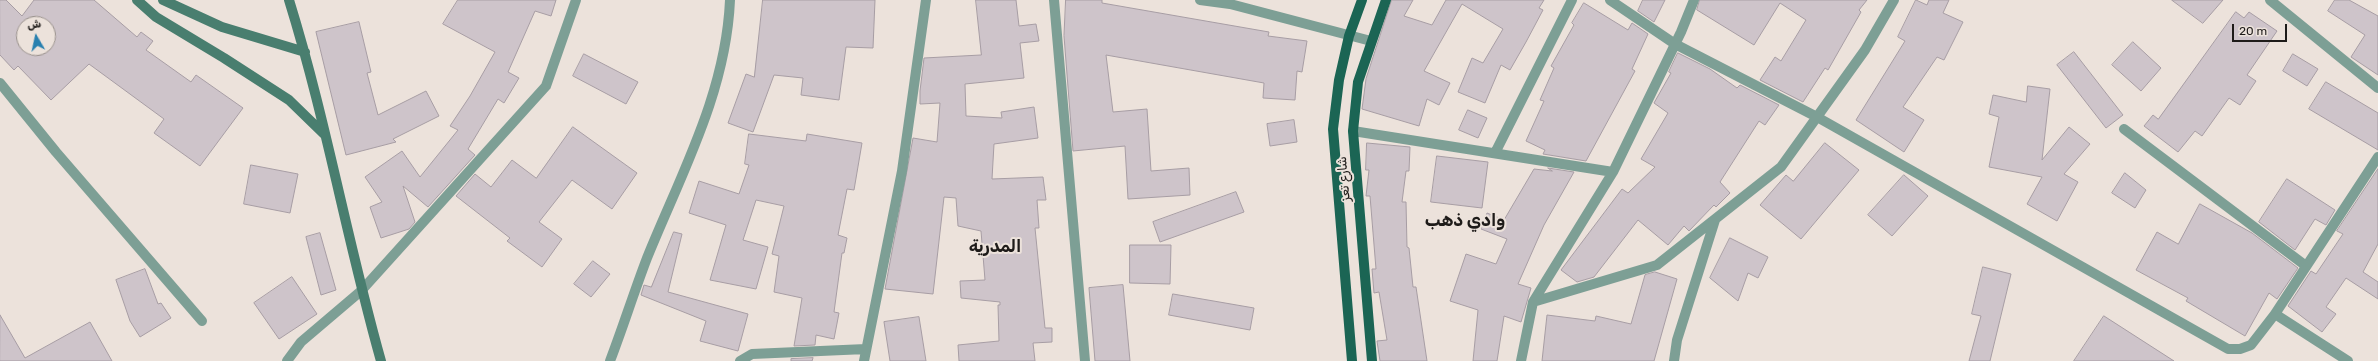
<!DOCTYPE html>
<meta charset="utf-8">
<style>
body{margin:0}
#map{position:relative;width:2378px;height:361px;overflow:hidden;background:#ece2db;font-family:Rubik,"Noto Sans Arabic",sans-serif}
canvas{display:block}
.north{position:absolute;left:16px;top:16px;width:40px;height:40px;box-sizing:border-box;background:#ece2db;border:1px solid #9a928d;border-radius:50%;rotate:351deg;font-size:11px;font-weight:700;line-height:16px;text-align:center;color:#1e1b19}
.north::after{content:'';display:block;margin:auto;width:14px;height:18px;background:#2980af;clip-path:polygon(50% 0,100% 100%,50% 72%,0 100%)}
.scale{position:absolute;left:2232px;top:24px;width:55px;height:18px;box-sizing:border-box;border:2px solid #1e1b19;border-top:0;padding-left:5px;font-size:12px;line-height:14px;white-space:nowrap;color:#1e1b19;-webkit-text-stroke:3px #ece2db;paint-order:stroke}
</style>
<div id="map">
<canvas width="2378" height="361"></canvas>
<div class="north">ش</div>
<div class="scale">20 m</div>
</div>
<script>
const ctx = document.querySelector('canvas').getContext('2d');
ctx.lineJoin = 'round';
function paint(path, color) {
  ctx.fillStyle = color;
  ctx.fill(path, 'evenodd');
}
function strokePath(path, color, width, dash) {
  ctx.strokeStyle = color;
  ctx.lineWidth = width;
  ctx.lineCap = dash ? 'butt' : 'round';
  ctx.setLineDash(dash || []);
  ctx.stroke(path);
}
function write(font, color, halo, rows, align = 'center') {
  ctx.font = font + ' Rubik,"Noto Sans Arabic",sans-serif';
  ctx.lineWidth = 4;
  ctx.setLineDash([]);
  ctx.textBaseline = 'middle';
  ctx.strokeStyle = halo;
  ctx.fillStyle = color;
  for (const [text, x, y, turn = 0] of rows) {
    ctx.save();
    ctx.translate(x, y);
    ctx.rotate((+turn || 0) * Math.PI / 180);
    ctx.textAlign = isNaN(turn) ? turn : align;
    if (halo) ctx.strokeText(text, 0, 0);
    ctx.fillText(text, 0, 0);
    ctx.restore();
  }
}
const building = new Path2D(`
 M0,0H6L22,16L34,0H94L137,37L141,32L153,41L146,50L191,82L196,75L243,108L200,166L154,133L164,119L89,64L51,100L18,66L14,70L0,55ZM24,24H48V48H24Z
 M458,0H556L551,16L535,11L508,72L519,78L504,103L498,99L468,149L475,155L428,207L403,186L415,222L409,229L381,238L370,207L382,202L365,177L402,151L420,177L458,130L450,126L470,96L495,52L443,24Z
 M763,0H875L873,48L846,47L839,100L801,95L803,78L774,75L753,132L728,123L746,74L754,77Z
 M976,0H1016L1019,26L1036,24L1039,41L1020,43L1024,78L965,84L966,116L1002,118L1001,112L1034,107L1038,138L994,144L992,179L1043,177L1046,200H1037L1039,228H1035L1045,328H1052V342L1033,343L1035,361H959L958,345L999,341L998,305H1000V302L961,298L960,281L985,280L981,231L958,226L956,198L944,197L933,294L885,289L913,138L937,142L940,103L920,104V91L924,58L981,55Z
 M1066,0H1102V3L1269,32L1268,36L1307,41L1302,72L1297,71L1295,100L1263,98L1264,83L1106,55L1113,112L1147,109L1151,171L1189,168L1190,195L1128,199L1125,146L1073,151L1064,36Z
 M1392,0H1413L1404,16L1432,25L1446,0H1544L1539,8L1543,10L1526,42L1510,70L1501,65L1485,103L1458,92L1472,58L1483,63L1503,29L1462,4L1424,71L1450,83L1439,105L1427,99L1419,126L1362,109L1366,79Z
 M1643,0H1665L1654,22L1638,11Z
 M1700,0H1867L1859,10L1861,12L1828,70L1825,68L1803,102L1760,80L1775,57L1781,61L1806,20L1780,3L1754,45L1697,10Z
 M1916,0L1927,5L1929,0H1949L1943,13L1963,22L1944,60L1937,57L1903,107L1924,120L1904,152L1856,120L1905,41L1898,37Z
 M2172,0H2223L2203,23Z
 M2335,0H2349L2378,16V75L2351,57L2365,35L2328,11Z
 M1584,3L1628,30L1632,23L1648,34L1632,69L1635,71L1586,161L1543,154L1545,150L1526,141L1544,101L1540,100L1554,68L1551,66L1574,25L1572,23Z
 M2236,12L2244,18L2249,12L2277,31L2247,75L2256,81L2240,105L2229,98L2202,136L2195,131L2178,152L2144,126L2153,115L2158,119Z
 M359,22L371,72L367,73L378,115L426,91L439,116L393,139L396,142L346,155L316,32Z
 M2133,42L2161,68L2141,91L2112,65Z
 M2074,52L2123,115L2106,128L2057,65Z
 M1678,53L1710,69L1737,88L1740,85L1779,105L1765,125L1759,121L1720,182L1730,193L1716,207L1714,205L1689,231L1684,226L1668,245L1638,220L1594,277L1577,282L1561,270L1622,189L1628,193L1655,167L1641,159L1668,113L1654,103L1671,73L1669,72Z
 M584,54L638,82L626,104L573,76Z
 M2293,54L2318,69L2307,86L2283,71Z
 M2326,82L2378,113V150L2309,109Z
 M2028,86L2050,89L2042,160L2069,127L2090,144L2064,174L2078,182L2057,221L2027,204L2042,177L1989,167L1999,117L1989,114L1993,95L2026,102Z
 M1468,110L1487,118L1478,138L1459,130Z
 M1294,120L1297,142L1270,146L1267,124Z
 M573,127L637,173L612,209L572,180L539,222L562,239L542,267L507,241L510,238L456,196L475,174L491,187L512,160L536,178Z
 M749,134L806,141L807,134L862,143L854,190L847,189L838,235L847,238L844,253H842L834,312L839,313L834,339L816,335L815,345L794,346L802,298L774,292L779,256L772,254L784,206L756,200L743,240L768,247L756,289L710,280L726,225L689,213L699,181L739,194L749,165L745,164Z
 M1367,143L1410,147L1409,171H1406L1402,202H1406L1407,247L1409,248L1413,287H1416L1427,361H1380L1377,341L1387,340L1379,292L1374,293L1372,269H1376L1370,196H1366L1369,170H1366Z
 M1825,143L1859,170L1801,239L1760,205L1786,175L1793,181Z
 M1437,156L1488,162L1482,208L1431,202Z
 M251,165L298,174L290,213L244,204Z
 M1548,168L1574,172L1544,225L1518,284L1531,288L1521,322L1504,316L1497,361H1473L1478,310L1450,301L1466,254L1496,264L1507,239L1481,229L1487,213L1504,220L1534,169L1552,171Z
 M2378,169V244L2363,272L2378,282V299L2346,278L2326,307L2336,314L2322,332L2288,306L2311,271L2316,274L2343,234L2337,231Z
 M2125,173L2146,190L2135,208L2112,193Z
 M1904,175L1928,196L1892,236L1868,215Z
 M2287,179L2335,210L2326,225L2315,219L2295,250L2259,222Z
 M1236,192L1244,212L1160,242L1153,222Z
 M2200,204L2252,233L2298,268L2277,299L2269,293L2245,336L2186,301L2188,298L2136,270L2157,232L2178,244Z
 M674,232L682,234L668,292L748,314L738,351L700,341L706,321L641,295L644,285L651,287Z
 M320,233L336,290L321,295L306,237Z
 M1730,238L1768,257L1758,278L1748,273L1738,301L1710,278Z
 M1130,245H1171L1170,284L1130,283Z
 M593,261L610,274L591,297L574,284Z
 M1983,267L2011,274L1990,361H1969L1981,316L1972,314Z
 M145,269L158,304L161,303L171,318L140,337L130,321L116,280Z
 M1655,272L1677,279L1654,361H1542L1547,315L1595,321L1596,316L1631,324L1645,275Z
 M292,277L317,314L279,339L254,303Z
 M1123,285L1130,361H1095L1089,288Z
 M1173,294L1254,308L1250,330L1169,315Z
 M0,315L25,358L90,322L112,361H0Z
 M2104,316L2174,361H2074Z
 M919,317L926,361H890L884,322Z
 M813,358L812,361H791V359Z`);
paint(building, '#cec4ca');
strokePath(building, '#a79da4', 1);
strokePath(new Path2D(`
 M0,83L56,152L202,321`), '#7d9f95', 10);
strokePath(new Path2D(`
 M1054,0L1085,361
 M1200,0L1230,4L1371,41
 M1610,0L1675,44L1817,117L2228,349H2240L2251,345L2275,314L2378,157
 M2270,0L2378,88
 M2124,129L2306,266
 M1353,131L1613,172
 M1495,153L1572,0
 M1533,302L1657,265L1781,167L1865,50L1894,0
 M2275,314L2348,361
 M287,361L301,342L361,291L546,86L576,0
 M610,361C623,327 634,292 647,258C681,174 726,93 730,0
 M740,361L752,354L866,349
 M864,361L902,171L926,0
 M1521,361L1533,302L1613,172L1681,32L1694,0
 M1674,361L1677,340L1715,220`), '#7d9f95', 10);
strokePath(new Path2D(`
 M137,0L156,17L224,58L289,100L324,134
 M163,0L222,27L305,52
 M289,0C326,119 347,241 381,361`), '#497e6f', 10);
strokePath(new Path2D(`
 M1352,361L1333,129L1339,80L1349,36L1362,0
 M1372,361L1353,131L1358,82L1386,0`), '#1b6554', 10);
write('13px', '#1e1b19', '#ece2db', [
 ["شارع تعز",1344,179,-95]
]);
write('bold 17px', '#1e1b19', '#ece2db', [
 ["وادي ذهب",1465,221],
 ["المدرية",995,247]
]);
</script>
